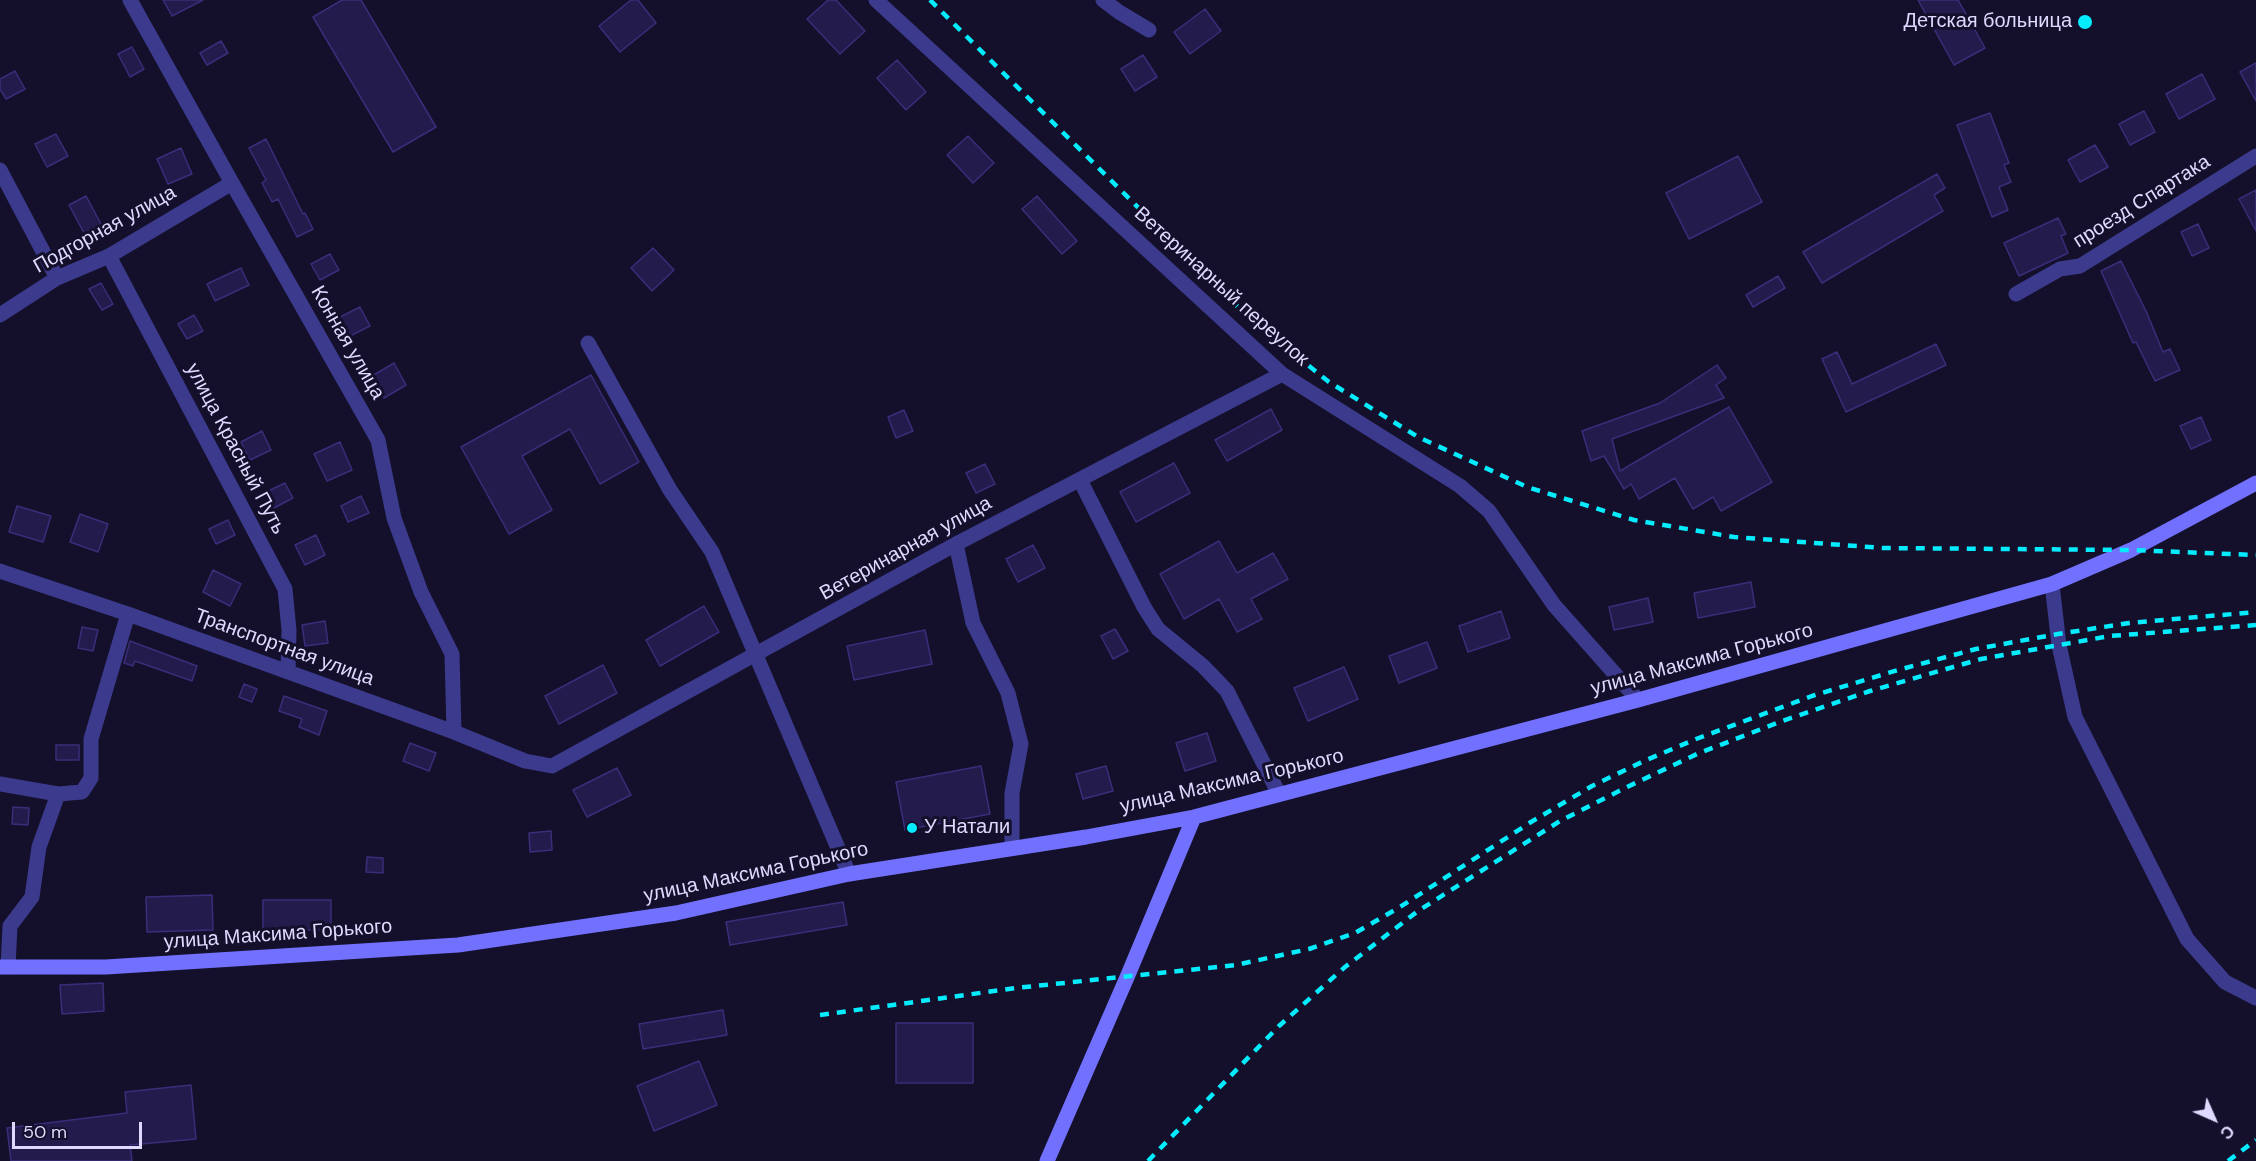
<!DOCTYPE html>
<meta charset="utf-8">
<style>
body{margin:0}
#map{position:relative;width:2256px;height:1161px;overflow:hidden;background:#14102b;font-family:"DM Sans",sans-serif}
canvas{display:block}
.north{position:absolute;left:2184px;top:1089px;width:60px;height:60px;-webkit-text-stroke:4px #14102b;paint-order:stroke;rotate:135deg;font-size:16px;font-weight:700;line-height:24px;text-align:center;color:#dedaff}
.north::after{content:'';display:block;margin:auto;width:21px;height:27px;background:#dedaff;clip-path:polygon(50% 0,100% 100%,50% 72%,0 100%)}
.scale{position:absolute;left:12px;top:1122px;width:130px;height:27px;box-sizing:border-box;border:3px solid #dedaff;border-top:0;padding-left:8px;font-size:18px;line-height:21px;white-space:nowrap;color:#dedaff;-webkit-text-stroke:4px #14102b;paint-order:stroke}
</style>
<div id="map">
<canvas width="2256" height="1161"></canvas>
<div class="north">С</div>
<div class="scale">50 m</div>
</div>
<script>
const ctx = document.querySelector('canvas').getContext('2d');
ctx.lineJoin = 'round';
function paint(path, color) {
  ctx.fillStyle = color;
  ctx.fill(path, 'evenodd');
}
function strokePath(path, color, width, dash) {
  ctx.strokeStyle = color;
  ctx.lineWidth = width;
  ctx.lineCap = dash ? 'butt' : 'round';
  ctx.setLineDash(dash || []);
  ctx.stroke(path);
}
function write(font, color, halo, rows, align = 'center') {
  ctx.font = font + ' "DM Sans",sans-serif';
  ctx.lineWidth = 6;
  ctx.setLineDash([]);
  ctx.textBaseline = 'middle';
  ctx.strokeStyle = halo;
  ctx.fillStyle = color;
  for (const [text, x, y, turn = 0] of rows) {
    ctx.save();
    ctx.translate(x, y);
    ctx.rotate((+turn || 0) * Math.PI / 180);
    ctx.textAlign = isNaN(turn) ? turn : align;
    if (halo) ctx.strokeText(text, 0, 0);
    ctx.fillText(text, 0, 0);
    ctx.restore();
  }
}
const building = new Path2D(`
 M163,0H203L172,16Z
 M342,0H361L436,127L393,152L313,17Z
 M631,0H638L656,23L620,52L599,26Z
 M828,0H836L865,31L840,54L807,19Z
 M1918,0H1958L1985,48L1954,65Z
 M1205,9L1221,31L1190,54L1174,32Z
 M221,41L228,53L207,65L200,53Z
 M132,47L144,69L130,77L118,54Z
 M1143,55L1157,77L1135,91L1121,69Z
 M897,60L926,92L906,110L877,78Z
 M2256,63V101L2240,72Z
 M15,71L25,89L6,99L0,89V79Z
 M2202,74L2215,99L2179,119L2166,94Z
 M2144,111L2155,132L2130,145L2119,124Z
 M1990,113L2009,163L2004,165L2011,182L1999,187L2008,210L1992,217L1957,125Z
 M56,134L68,156L47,167L35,144Z
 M968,136L994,163L973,183L947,155Z
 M266,139L303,214L305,213L313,229L297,237L278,199L272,202L262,183L266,180L249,148Z
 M2095,145L2108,167L2080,182L2068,160Z
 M181,148L192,174L168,184L157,159Z
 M1738,156L1762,202L1689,239L1666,193Z
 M1937,174L1945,188L1934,195L1943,211L1822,283L1803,252Z
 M2256,190V231L2239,199Z
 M86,196L101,224L84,233L69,205Z
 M1037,196L1077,241L1062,254L1022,209Z
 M2058,218L2066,234L2061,236L2068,253L2019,276L2004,243Z
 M2198,224L2209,248L2192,256L2181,232Z
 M653,248L674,270L652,291L631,268Z
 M330,254L339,270L320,280L311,264Z
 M2121,261L2146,311L2163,352L2170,349L2180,370L2155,381L2136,342L2133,343L2101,271Z
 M241,268L249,285L215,301L207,284Z
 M1778,276L1785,288L1753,307L1746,295Z
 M101,283L113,304L102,310L89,289Z
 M360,307L370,326L350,336L340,317Z
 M194,315L203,331L187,339L178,324Z
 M1936,344L1946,365L1846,412L1822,359L1837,352L1852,384Z
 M394,363L406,385L384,398L372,376Z
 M1717,365L1726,378L1716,385L1724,398L1612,439L1620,471L1729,407L1772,482L1721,511L1713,497L1693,509L1675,478L1639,499L1631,484L1624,489L1604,456L1591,461L1582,431L1660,403Z
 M591,375L639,462L600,484L570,429L522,456L552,510L509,534L461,447Z
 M1271,409L1282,430L1227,461L1215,440Z
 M904,410L913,431L896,438L888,417Z
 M2201,417L2211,440L2191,449L2180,426Z
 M262,431L271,450L250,460L241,442Z
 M340,442L352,470L327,481L314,454Z
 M1174,463L1190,493L1136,522L1120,492Z
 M985,464L995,484L976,493L966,473Z
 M285,483L293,498L274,508L266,492Z
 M361,496L369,513L348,522L341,506Z
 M17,506L51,516L43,542L9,532Z
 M80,514L108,524L98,552L70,542Z
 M228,520L235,535L216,544L209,529Z
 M316,535L325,555L305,565L295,545Z
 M1219,541L1237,573L1273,553L1288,579L1251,599L1262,619L1237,632L1219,599L1184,619L1160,574Z
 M1033,545L1045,568L1018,582L1006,559Z
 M213,570L241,584L230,606L203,592Z
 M1751,582L1755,607L1698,618L1694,593Z
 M1648,598L1653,622L1614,630L1609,607Z
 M704,606L719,632L660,666L646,640Z
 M1501,611L1510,638L1468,652L1459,626Z
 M325,621L328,643L305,646L302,625Z
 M82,627L98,630L93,651L78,648Z
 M1115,629L1128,651L1113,659L1101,636Z
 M925,630L932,664L854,680L847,646Z
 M130,641L197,666L192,681L135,661L133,666L124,663Z
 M1427,642L1437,668L1399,683L1389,656Z
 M603,665L617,693L559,724L545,696Z
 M1344,667L1358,699L1308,721L1294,688Z
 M244,684L257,689L252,702L239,697Z
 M284,696L327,711L319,735L299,727L302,719L279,711Z
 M1207,733L1216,761L1185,771L1176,743Z
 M410,743L436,753L429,771L403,761Z
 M56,745H79V760H56Z
 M981,766L990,814L905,830L896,782Z
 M1106,766L1113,791L1083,799L1076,774Z
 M617,768L631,795L587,817L573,790Z
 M13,807L29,808L28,825L12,824Z
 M551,831L552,850L530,852L529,833Z
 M367,857L383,858V873L366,872Z
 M212,895L213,930L147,932L146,897Z
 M263,900H331V930H263Z
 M843,902L847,925L730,945L726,922Z
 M103,983L104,1011L62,1014L60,985Z
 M723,1010L727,1035L643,1049L639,1024Z
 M896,1023H973V1083H896Z
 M699,1061L717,1105L654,1131L637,1086Z
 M191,1085L196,1139L130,1145L132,1161H11L7,1128L127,1113L125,1092Z`);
paint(building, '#241b4d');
strokePath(building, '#3a2d7a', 1.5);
strokePath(new Path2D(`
 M130,0L232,183L378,440L394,518L421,592L452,654L454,732
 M876,0L1282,374L1460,486L1489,511L1554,605L1638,700
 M1103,0L1119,12L1149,30
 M0,170L57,278
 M109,256L285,589L289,630L288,672
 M2016,294L2060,269L2080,266L2256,156
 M0,315L57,278L109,256L232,183
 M588,343L670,490L712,552L849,874
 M1080,480L1144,607L1158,629L1203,666L1227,691L1279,794
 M956,544L973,623L1008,693L1021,744L1012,793V847
 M0,571L128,614L454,732L525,761L552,766L956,544L1282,374
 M2052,584L2059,645L2075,717L2187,939L2225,982L2256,998
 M0,784L58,794
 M8,967L10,926L32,897L39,847L58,794L82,792L91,778V739L128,614`), '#3b3a8c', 15);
strokePath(new Path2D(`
 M0,967H106L458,945L676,913L849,874L1086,837L1194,817L1638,700L2052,584L2131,550L2256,483
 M1047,1161L1128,975L1194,817`), '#7271ff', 15);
strokePath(new Path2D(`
 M930,0L1249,318L1329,382L1418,437L1527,487L1634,520L1734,537L1883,548L2131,550L2256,555
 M820,1015L1016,988L1236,965L1309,949L1355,933L1400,907L1531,822L1592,786L1644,761L1696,739L1812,696L1898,670L1976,649L2058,634L2129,623L2256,612
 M1148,1161L1279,1026L1345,967L1418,911L1560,821L1627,787L1697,754L1782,721L1870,691L1981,659L2110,636L2256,625
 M2228,1161L2256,1140`), '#06ecff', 4.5, [9, 8]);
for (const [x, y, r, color] of [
 [2085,22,8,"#06ecff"],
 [912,828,6,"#06ecff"]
]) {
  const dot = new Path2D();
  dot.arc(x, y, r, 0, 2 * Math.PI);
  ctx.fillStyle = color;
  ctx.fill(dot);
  strokePath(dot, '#14102b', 2);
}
write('20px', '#dedaff', '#14102b', [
 ["Детская больница",2072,22],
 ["У Натали",924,828,"left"]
], 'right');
write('20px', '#dedaff', '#14102b', [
 ["проезд Спартака",2142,202,-32],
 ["Подгорная улица",105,230,-29],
 ["Ветеринарный переулок",1221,287,42],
 ["Конная улица",347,343,60],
 ["улица Красный Путь",235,449,62],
 ["Ветеринарная улица",906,549,-29],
 ["Транспортная улица",284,648,20],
 ["улица Максима Горького",1702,660,-15],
 ["улица Максима Горького",1232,782,-13],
 ["улица Максима Горького",756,873,-12],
 ["улица Максима Горького",278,935,-4]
]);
</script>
